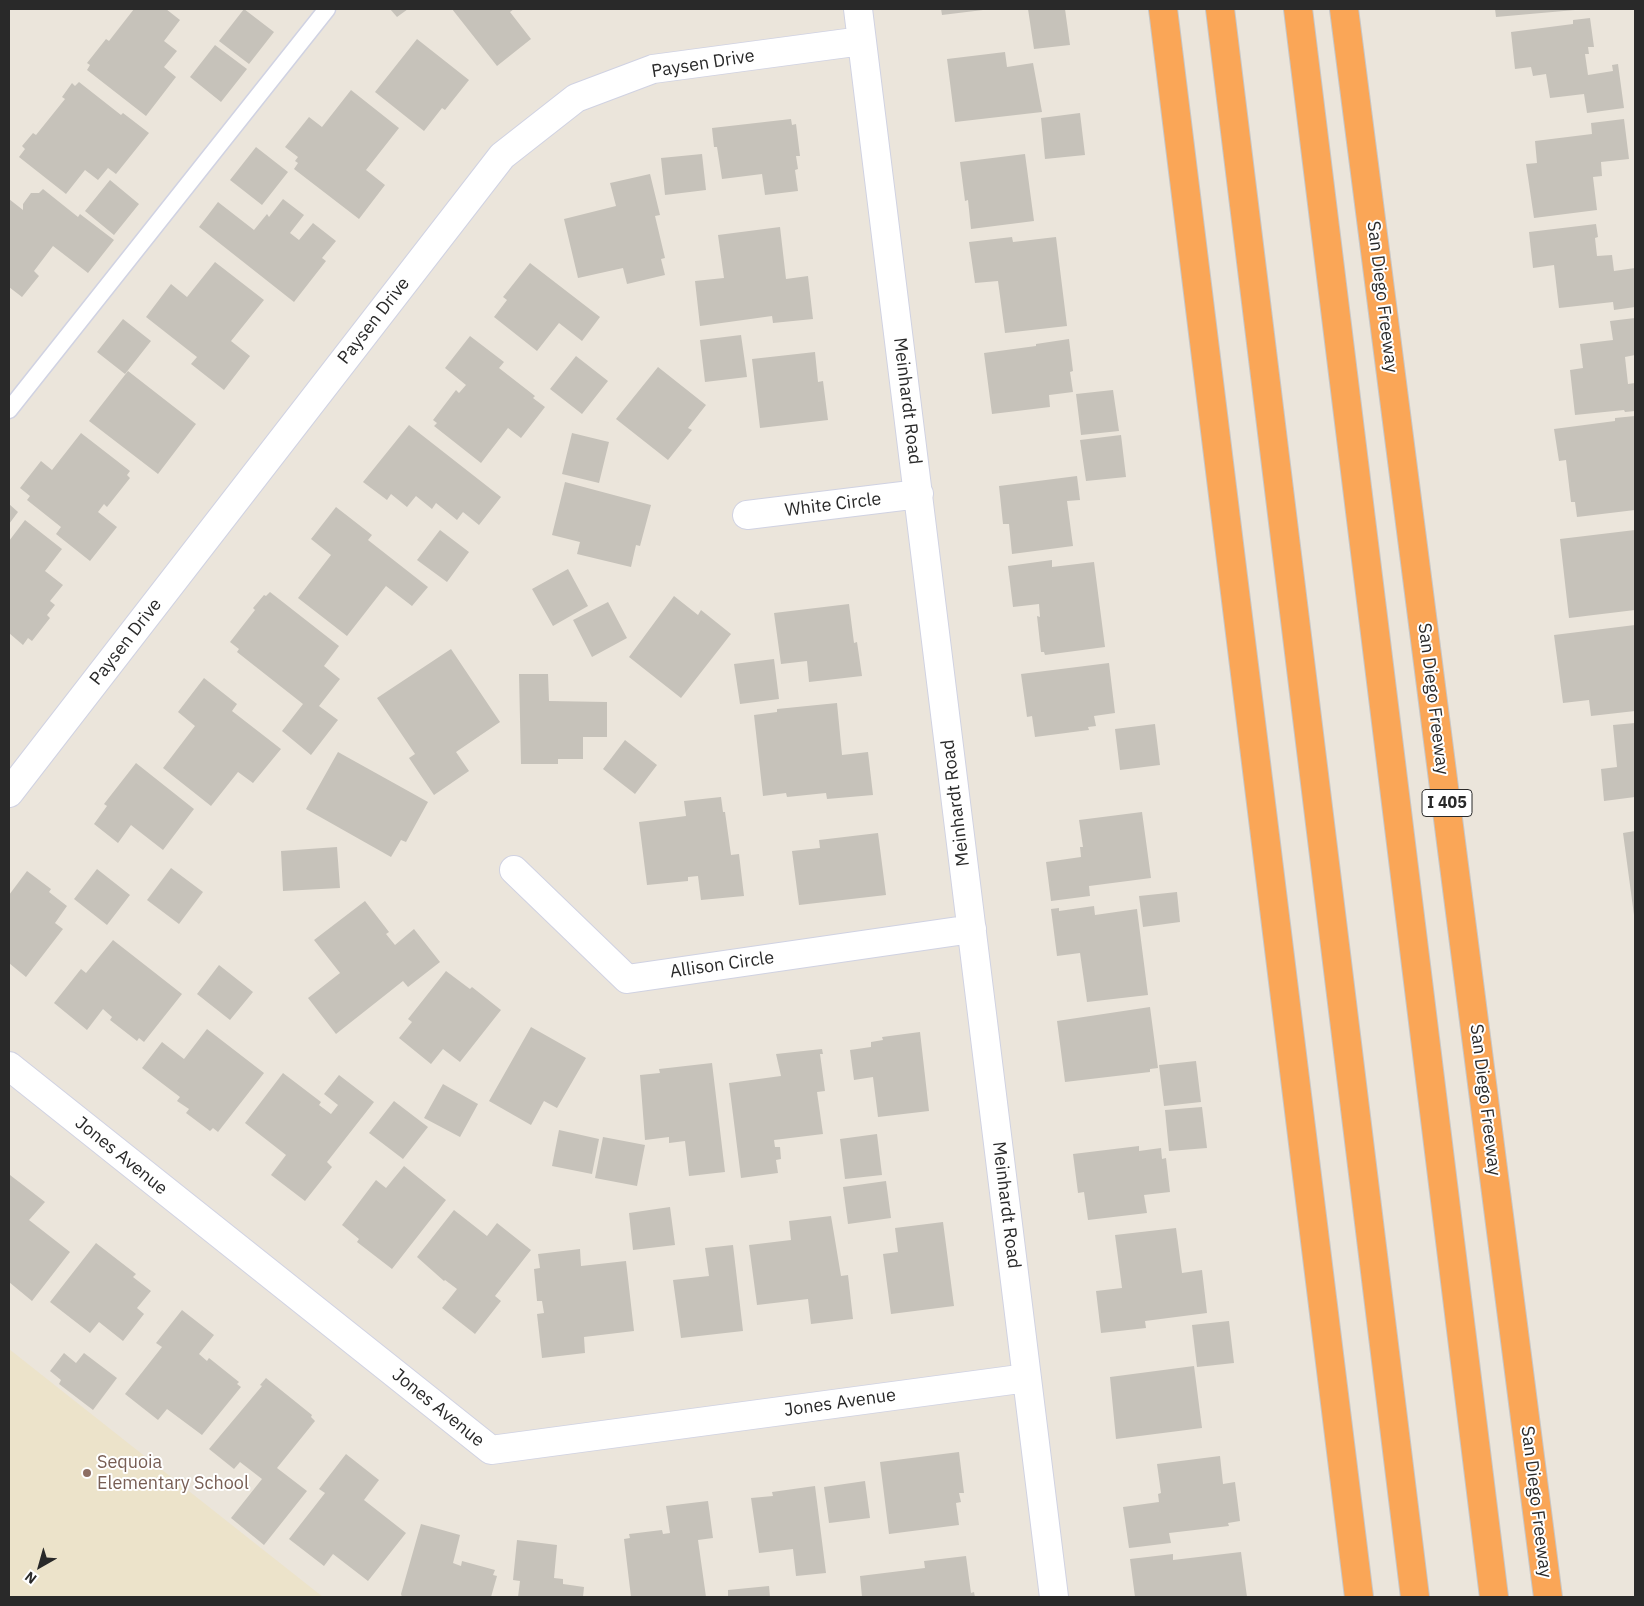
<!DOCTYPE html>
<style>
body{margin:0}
#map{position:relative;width:1644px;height:1606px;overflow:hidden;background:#ebe5db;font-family:"IBM Plex Sans",sans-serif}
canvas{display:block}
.frame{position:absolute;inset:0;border:10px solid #292929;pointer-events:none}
.north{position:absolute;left:15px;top:1541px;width:50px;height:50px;-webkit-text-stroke:4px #fff;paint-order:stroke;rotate:218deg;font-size:14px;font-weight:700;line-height:20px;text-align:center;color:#292929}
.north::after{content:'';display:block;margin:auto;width:18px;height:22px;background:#292929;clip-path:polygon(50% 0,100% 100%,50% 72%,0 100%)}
</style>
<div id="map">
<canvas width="1644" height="1606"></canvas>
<div class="frame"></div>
<div class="north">N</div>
</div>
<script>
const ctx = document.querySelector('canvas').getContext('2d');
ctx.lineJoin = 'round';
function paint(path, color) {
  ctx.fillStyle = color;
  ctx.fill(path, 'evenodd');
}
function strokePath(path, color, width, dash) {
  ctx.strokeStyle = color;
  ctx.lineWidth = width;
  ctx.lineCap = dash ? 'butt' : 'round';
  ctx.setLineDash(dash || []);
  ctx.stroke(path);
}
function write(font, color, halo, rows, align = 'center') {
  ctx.font = font + ' "IBM Plex Sans",sans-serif';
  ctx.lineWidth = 4;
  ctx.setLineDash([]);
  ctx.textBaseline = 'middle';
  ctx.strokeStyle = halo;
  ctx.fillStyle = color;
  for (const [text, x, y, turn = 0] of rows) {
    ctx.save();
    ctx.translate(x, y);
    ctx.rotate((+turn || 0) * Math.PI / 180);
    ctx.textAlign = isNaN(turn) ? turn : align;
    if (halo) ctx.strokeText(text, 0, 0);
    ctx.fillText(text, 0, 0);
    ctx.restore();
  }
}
paint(new Path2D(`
 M9,1349L323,1597H9Z`), '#ece3ca');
paint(new Path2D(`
 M134,9H166L180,20L164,41L177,51L164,67L176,77L146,116L87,70L90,65L87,63L106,39L109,41Z
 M244,9L274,32L249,64L219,41Z
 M390,9H408L397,17Z
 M452,9H514L510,12L531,39L497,66Z
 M941,9H983V10L942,15Z
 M1028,9H1065L1070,45L1034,49Z
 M1495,9H1575V10L1496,17Z
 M1590,18L1594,47H1588L1589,54H1585L1588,75L1613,71L1612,65L1618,64L1624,108L1587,113L1584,94L1550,98L1546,74L1533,76L1531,67L1515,69L1511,32L1573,24V20Z
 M417,39L469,80L445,110L442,108L424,131L375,92Z
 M215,45L247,69L221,102L190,77Z
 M1005,52L1007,67L1033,63L1042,112L955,122L947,59Z
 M79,82L121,115L123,113L149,133L116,174L108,168L98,180L85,170L66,194L19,157L25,149L22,146L33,133L36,135L65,99L62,97L72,83L75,86Z
 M351,90L399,128L366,170L385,185L359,219L294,169L298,163L295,161L298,157L285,147L309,117L322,127Z
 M1080,113L1085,155L1045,159L1041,118Z
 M791,119L792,125L796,124L800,156H796L798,169L795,170L798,191L765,195L762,174L722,179L717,147H714L712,128Z
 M1624,119L1629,159L1601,162L1602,176L1593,177L1597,210L1534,218L1526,164L1537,163L1535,141L1592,134L1591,123Z
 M256,147L288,172L262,205L230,180Z
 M702,154L706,190L665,195L661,158Z
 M1025,154L1034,221L971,229L968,200L965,201L960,162Z
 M650,174L660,215L655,216L665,258L661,259L665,275L627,284L623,268L578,278L564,219L616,206L610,183Z
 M110,180L139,204L114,235L85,211Z
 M43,189L78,217L80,214L114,240L88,273L53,246L34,271L39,276L22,297L9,287V199L23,210V204L31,193H39Z
 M283,199L304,215L290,233L299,240L313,223L336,241L322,258L326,261L294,302L199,227L218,202L254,230L267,214L269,217Z
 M1596,224L1598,237L1595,238L1597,256L1612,255L1614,271L1635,268V307L1614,310L1613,302L1559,308L1554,265L1533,268L1529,232Z
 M780,227L786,279L808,276L813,319L773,323L772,316L700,326L695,281L724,278L718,235Z
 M1012,237L1013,242L1056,237L1067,326L1005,333L998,281L975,283L969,242Z
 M215,262L264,300L231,341L250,356L224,390L191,364L197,357L146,317L171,284L187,297Z
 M530,263L600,317L582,341L559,323L537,351L494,317L507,300L503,297Z
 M1635,318V355L1625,357L1628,384L1635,383V411L1625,412L1624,410L1575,415L1570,370L1583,368L1580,344L1613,340L1610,321Z
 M123,319L151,341L125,374L97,352Z
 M741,335L747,377L705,382L700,340Z
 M470,336L504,362L499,368L535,396L533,398L545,407L521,438L508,428L481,463L434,426L437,423L433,420L456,390L459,393L466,385L445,368Z
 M1069,339L1073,371L1070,372L1073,392L1049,395L1050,407L992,414L984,353L1036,346V344Z
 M815,352L818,382L823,381L828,420L760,428L752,359Z
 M576,356L608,381L582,414L550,389Z
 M658,367L706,405L688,428L692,430L668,460L616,419Z
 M128,371L196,424L158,474L89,421Z
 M1113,390L1119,431L1081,435L1076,394Z
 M1635,416V510L1577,517L1575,502H1571L1566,460L1559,461L1554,429L1615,421V418Z
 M409,425L501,497L479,525L463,512L457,520L436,503L432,509L416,496L407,507L391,494L387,500L363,482Z
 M81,433L130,471L127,475L130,478L107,507L104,504L98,512L117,527L90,561L56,534L61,527L27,500L30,496L20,488L41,461L52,470Z
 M572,433L609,442L599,483L562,474Z
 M1121,435L1126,477L1086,481L1080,440Z
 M1077,476L1080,500L1067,501L1073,546L1012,554L1009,524H1003L999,486Z
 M565,482L651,505L640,546L636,545L631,567L577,554L580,542L552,535Z
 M9,504L18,512L9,524Z
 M336,507L372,535L368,540L428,587L412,606L386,586L347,636L298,598L331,555L311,539Z
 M25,520L62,549L45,571L63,585L50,601L55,605L47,615L50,618L32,641L28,638L23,645L9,633V541Z
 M440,530L469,552L447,582L417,560Z
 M1635,530V610L1569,618L1560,539Z
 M1052,560V567L1094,562L1105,647L1045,655L1044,652H1041L1037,616L1040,617L1039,604L1013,607L1008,566Z
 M568,569L588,606L553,626L532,589Z
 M270,592L339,646L324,666L340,679L319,706L338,720L311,755L282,731L303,704L237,652L239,649L230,642L255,610L253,608L264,595L266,596Z
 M674,596L698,615L701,610L731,634L681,698L629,657Z
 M608,602L627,638L592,657L573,620Z
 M849,604L854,643L857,642L862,676L809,682L807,661L781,664L774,613Z
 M1635,625V711L1591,716L1589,700L1563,703L1554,635Z
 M451,649L500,722L456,752L469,771L434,795L409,758L415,754L377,698Z
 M774,659L779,699L740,704L734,664Z
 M1109,663L1115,713L1094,716L1096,726L1088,727L1089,730L1035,737L1032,716L1027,717L1021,674Z
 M519,674H548L549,701L607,702V737H583V759H558V764H521Z
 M204,678L237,704L232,711L281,749L253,783L238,772L211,806L163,768L195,726L178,712Z
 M837,703L842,755L868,752L873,795L827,799L826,793L787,797L786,793L763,796L754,715L777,712V709Z
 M1635,723V797L1604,801L1601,769L1617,767L1613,725Z
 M1155,724L1160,765L1120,770L1115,729Z
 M625,740L657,765L635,794L603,769Z
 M338,752L428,802L406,842L401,840L391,857L306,809Z
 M136,763L194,809L163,850L131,825L118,843L94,824L107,806L104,804Z
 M721,797L723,812H725L731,855L739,854L744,896L701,900L698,876L688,877V881L647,885L639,822L686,816L684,801Z
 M1142,812L1151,878L1089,886L1090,896L1051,901L1046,862L1081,857L1080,847H1083L1079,820Z
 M1635,831V915H1634L1623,833Z
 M878,833L886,895L799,905L792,851L820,848L819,840Z
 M337,847L340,888L283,891L281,851Z
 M171,868L203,892L179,924L147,900Z
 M97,869L130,895L107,925L74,899Z
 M27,871L51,889L49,892L67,906L55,923L63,929L26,977L9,963V895Z
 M1177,892L1180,922L1143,927L1139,896Z
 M365,901L389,932L386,934L395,945L414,929L440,962L408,987L403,981L336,1034L308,998L340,973L314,940Z
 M1094,906L1095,915L1137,909L1148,995L1087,1002L1080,953L1057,956L1051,909L1059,908V911Z
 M113,940L182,994L144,1042L139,1038L137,1041L110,1020L112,1017L103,1009L87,1030L54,1003L81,969L86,973Z
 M219,965L253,992L230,1020L197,994Z
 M446,971L470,989L472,987L501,1010L460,1062L443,1049L431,1064L399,1038L412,1022L408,1019Z
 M1150,1007L1158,1068L1150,1069V1072L1065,1082L1057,1021Z
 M531,1027L586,1058L557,1108L544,1101L531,1125L489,1101Z
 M207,1029L264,1073L218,1132L213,1128L210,1131L186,1113L189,1109L177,1101L180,1097L142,1068L162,1042L184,1059Z
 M920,1032L929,1111L878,1117L873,1077L854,1080L850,1050L871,1047V1042L883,1040L882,1037Z
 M822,1049L823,1054H820L825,1091L817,1092L823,1134L774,1140L775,1147H780L781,1159L776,1160L778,1173L741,1178L729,1083L781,1076L776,1054Z
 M1196,1061L1201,1102L1164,1106L1159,1065Z
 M712,1063L725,1172L689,1176L685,1141L669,1143V1137L645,1140L640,1075L660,1073L659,1069Z
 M283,1073L321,1102L319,1105L331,1114L338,1105L324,1094L339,1075L374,1102L327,1162L332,1167L305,1201L271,1175L286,1155L245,1123Z
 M443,1084L478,1104L460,1137L424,1118Z
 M394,1101L428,1127L403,1159L369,1133Z
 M1202,1107L1207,1148L1169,1151L1165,1110Z
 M559,1130L599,1139L592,1174L552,1166Z
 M877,1134L882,1175L845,1179L840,1139Z
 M603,1137L645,1145L637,1186L595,1178Z
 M1139,1146V1151L1161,1148L1162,1159L1166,1158L1170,1192L1144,1195L1147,1213L1088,1220L1084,1192L1078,1193L1073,1154Z
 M404,1166L446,1200L392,1269L357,1242L359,1239L342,1225L376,1180L386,1188Z
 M10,1175L45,1202L29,1220L70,1252L32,1301L9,1282Z
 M886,1181L891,1218L848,1224L843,1187Z
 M670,1207L675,1245L633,1250L629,1213Z
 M454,1210L487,1236L497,1223L531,1250L495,1296L501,1301L475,1334L442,1308L457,1289L445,1280L444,1281L417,1257Z
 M831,1216L841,1276L848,1275L853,1319L811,1324L808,1299L757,1305L749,1245L791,1240L789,1221Z
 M943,1222L954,1306L891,1314L883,1254L898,1252L895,1228Z
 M1176,1228L1182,1273L1202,1270L1207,1313L1145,1321L1146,1328L1101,1333L1096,1291L1122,1288L1115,1235Z
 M96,1243L136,1274L133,1277L151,1291L137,1308L144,1314L123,1341L99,1322L90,1333L50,1302Z
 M733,1245L743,1331L681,1338L673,1280L709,1276L705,1248Z
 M580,1249L581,1266L626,1261L634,1331L584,1337L585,1353L542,1358L537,1314L544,1313L542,1301H537L534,1269L540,1268L538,1254Z
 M182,1310L214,1335L199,1354L207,1361L209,1358L239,1382L237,1384L241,1387L202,1435L167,1409L158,1420L125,1394L162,1347L156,1343Z
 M1229,1321L1234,1363L1197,1367L1192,1325Z
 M64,1353L76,1363L84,1353L117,1378L93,1410L59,1384L61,1380L50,1371Z
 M1194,1366L1202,1428L1116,1439L1110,1377Z
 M266,1378L312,1415L311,1417L315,1421L277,1468L307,1491L264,1545L231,1518L262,1479L240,1462L234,1469L209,1449L262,1386L260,1385Z
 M959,1452L964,1493H959L961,1502L956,1503L959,1525L889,1534L880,1462Z
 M346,1454L379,1480L364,1500L406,1533L368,1581L333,1554L324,1566L289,1539L325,1493L319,1489Z
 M1220,1456L1223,1484L1235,1482L1240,1521L1228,1523L1229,1526L1169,1533L1171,1543L1129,1548L1123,1507L1159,1502L1158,1494L1161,1493L1157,1464Z
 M865,1481L870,1518L829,1523L824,1487Z
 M815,1486L826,1573L796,1576L793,1549L759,1553L751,1498L773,1496L772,1492Z
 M708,1501L713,1538L698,1540L706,1597H631L624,1539L630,1538L629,1534L662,1530L663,1534L670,1533L666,1506Z
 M421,1524L460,1535L453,1563L461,1566L462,1561L495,1570L493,1575L497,1576L491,1597H402L401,1594Z
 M517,1540L557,1545L554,1578L563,1579V1584L584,1587L583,1597H518L520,1581L513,1580Z
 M1241,1552L1247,1597H1135L1130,1559L1173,1554V1560Z
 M966,1556L971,1593L974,1592L975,1597H862L860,1576L925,1568L924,1561Z
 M769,1586L770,1597H728V1590Z`), '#c6c2ba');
const service = new Path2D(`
 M9,410L327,9`);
const minor = new Path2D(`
 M858,9L1054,1597
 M747,515L919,494
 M9,793L502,156L576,98L653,69L862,41
 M514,870L627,979L972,929
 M9,1066L491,1450L1027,1378`);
const motorway = new Path2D(`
 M1163,9L1359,1597
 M1220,9L1415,1597
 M1298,9L1494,1597
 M1344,9L1548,1597`);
strokePath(service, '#d0d2e2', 19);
strokePath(minor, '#d0d2e2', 30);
strokePath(motorway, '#c7c7c7', 30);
strokePath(service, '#fff', 16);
strokePath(minor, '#fff', 28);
strokePath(motorway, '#faa657', 28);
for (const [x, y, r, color] of [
 [87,1473,5,"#8d6e63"]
]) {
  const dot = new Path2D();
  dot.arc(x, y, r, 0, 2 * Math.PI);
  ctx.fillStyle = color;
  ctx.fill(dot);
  strokePath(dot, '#fff', 2);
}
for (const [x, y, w] of [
 [1447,803,50]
]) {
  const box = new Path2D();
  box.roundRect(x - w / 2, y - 13.5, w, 27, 4);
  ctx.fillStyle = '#fff';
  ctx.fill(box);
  strokePath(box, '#292929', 1);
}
write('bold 16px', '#292929', null, [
 ["I 405",1447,803]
]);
write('18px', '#292929', '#fff', [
 ["Paysen Drive",703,64,-9],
 ["San Diego Freeway",1382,297,83],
 ["Paysen Drive",374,321,-52],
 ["Meinhardt Road",907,401,83],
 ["White Circle",833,505,-7],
 ["Paysen Drive",126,642,-52],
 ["San Diego Freeway",1433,699,83],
 ["Meinhardt Road",956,803,-97],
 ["Allison Circle",722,965,-8],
 ["San Diego Freeway",1485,1100,83],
 ["Jones Avenue",121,1156,39],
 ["Meinhardt Road",1006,1205,83],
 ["Jones Avenue",840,1403,-8],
 ["Jones Avenue",438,1408,39],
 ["San Diego Freeway",1536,1502,83]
]);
write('18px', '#785e54', '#fff', [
 ["Sequoia",97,1463],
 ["Elementary School",97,1484]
], 'left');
</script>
